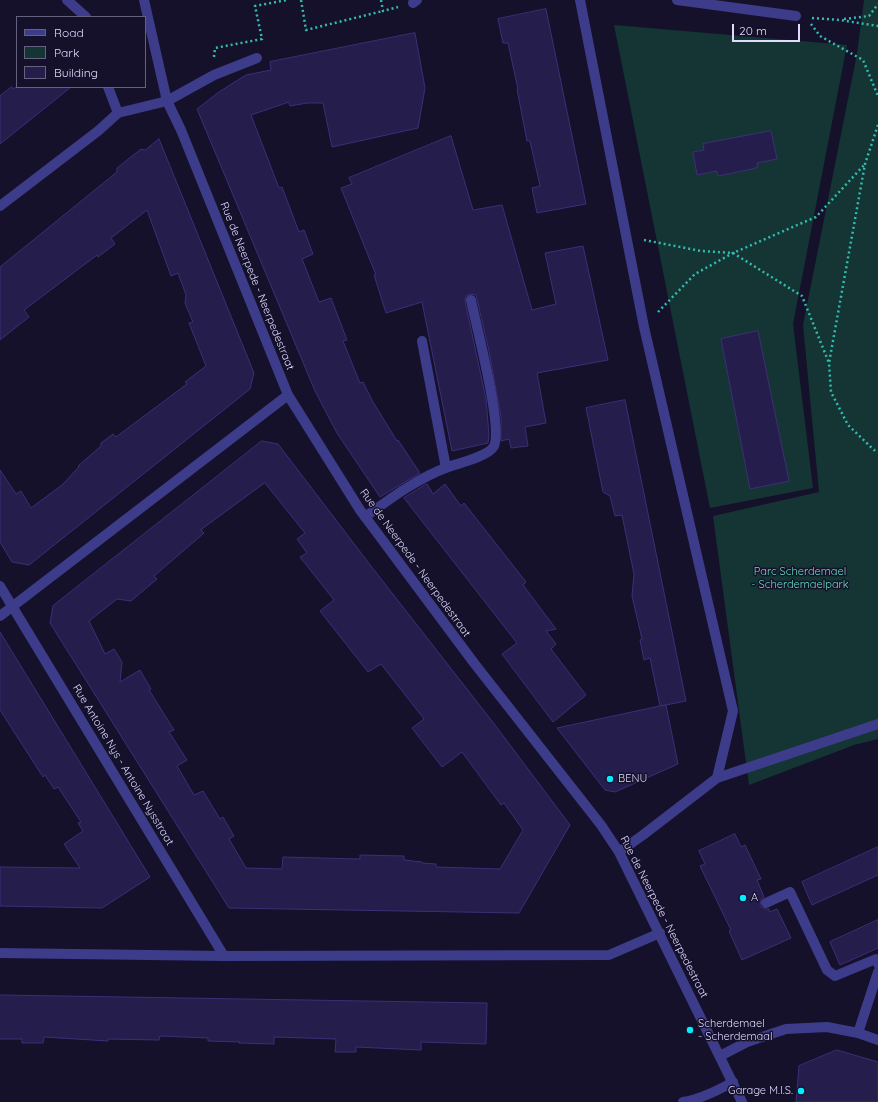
<!DOCTYPE html>
<style>
body{margin:0}
#map{position:relative;width:878px;height:1102px;overflow:hidden;background:#15112b;font-family:Quicksand,sans-serif}
canvas{display:block}
.legend{position:absolute;left:16px;top:16px;width:130px;height:72px;box-sizing:border-box;background:#15112b;border:1px solid #656280;margin:0;padding:5px 7px;list-style:none;font-size:12px;color:#dedbff}
.legend li{display:flex;align-items:center;gap:8px;height:20px}
.legend b{width:20px;border:1px solid #656280}
.scale{position:absolute;left:732px;top:24px;width:68px;height:18px;box-sizing:border-box;border:2px solid #dedbff;border-top:0;padding-left:5px;font-size:12px;line-height:14px;white-space:nowrap;color:#dedbff;-webkit-text-stroke:3px #15112b;paint-order:stroke}
</style>
<div id="map">
<canvas width="878" height="1102"></canvas>
<ul class="legend">
<li><b style="height:5px;background:#3d3c8a"></b>Road</li>
<li><b style="height:11px;background:#143533"></b>Park</li>
<li><b style="height:11px;background:#251d4c"></b>Building</li>
</ul>
<div class="scale">20 m</div>
</div>
<script>
const ctx = document.querySelector('canvas').getContext('2d');
ctx.lineJoin = 'round';
function paint(path, color) {
  ctx.fillStyle = color;
  ctx.fill(path, 'evenodd');
}
function strokePath(path, color, width, dash) {
  ctx.strokeStyle = color;
  ctx.lineWidth = width;
  ctx.lineCap = dash ? 'butt' : 'round';
  ctx.setLineDash(dash || []);
  ctx.stroke(path);
}
function write(font, color, halo, rows, align = 'center') {
  ctx.font = font + ' Quicksand,sans-serif';
  ctx.lineWidth = 3;
  ctx.setLineDash([]);
  ctx.textBaseline = 'middle';
  ctx.strokeStyle = halo;
  ctx.fillStyle = color;
  for (const [text, x, y, turn = 0] of rows) {
    ctx.save();
    ctx.translate(x, y);
    ctx.rotate((+turn || 0) * Math.PI / 180);
    ctx.textAlign = isNaN(turn) ? turn : align;
    if (halo) ctx.strokeText(text, 0, 0);
    ctx.fillText(text, 0, 0);
    ctx.restore();
  }
}
paint(new Path2D(`
 M864,0H878V739L854,745L749,785L713,516L819,492L803,325L857,54Z
 M614,25L847,45L793,324L813,488L710,508Z`), '#143533');
const building = new Path2D(`
 M546,9L586,204L537,213L532,188L540,186L530,141H527L517,89H518L508,43H503L498,19Z
 M415,33L425,88L418,128L332,147L323,103H307L290,106L289,102L251,115L279,188L282,187L299,232L304,230L313,254L302,259L319,302L331,298L347,340L343,341L360,383L363,382L373,402L397,441L398,440L420,473L380,497L337,433L315,391L197,109L219,92L241,78L246,75L271,70L270,62Z
 M12,87L13,89L16,87H71L0,144V96Z
 M771,131L777,159L757,163L758,167L752,169L718,176L717,171L697,175L693,152L704,150L703,144Z
 M451,136L473,210L502,205L532,310L556,304L545,253L583,246L608,360L537,373L546,423L525,427L528,446L511,448L509,439L501,441V418L489,351L477,299L476,295L470,294L466,296L465,301L486,399L489,435L488,443L452,451L422,302L386,313L374,275H376L341,188L352,184L349,178Z
 M159,139L254,373L250,389L29,565L12,562L0,542V470L16,494L21,491L31,508L62,485L79,467L78,466L101,446V443L113,434L116,437L187,384L185,382L206,366L189,323L193,322L185,303L186,295L178,273L171,276L147,210L111,238L115,244L98,257L97,255L24,310L29,317L0,340V267L117,172V168L141,149L145,150Z
 M758,331L789,481L750,489L721,339Z
 M625,400L686,701L661,706L666,705L678,764L615,792L605,790L557,728L660,706L650,658L644,660L640,640L642,639L632,596L634,574L622,515L615,516L610,496L603,492L586,408Z
 M262,441L278,444L374,570L495,725L570,825L519,913L229,908L50,623L53,606ZM265,483L305,533L297,539L307,553L300,557L334,600L320,611L368,672L381,664L424,719L412,728L442,767L462,752L501,805L504,803L523,830L500,869L436,867V864L422,863V862L404,860V856L360,855V859L283,857L282,869L246,868L229,839L234,836L223,817L220,819L203,791L194,795L177,766L187,760L169,732L174,730L149,690L151,689L140,670L120,682L122,662L114,649L105,654L89,621L117,599L131,601L157,579L154,576L204,533L201,530Z
 M427,484L433,494L445,484L461,506L464,503L526,582L523,585L556,629L546,631L556,644L551,649L586,695L553,722L502,654L517,643L404,498Z
 M0,632L150,877L102,908L0,906V867L80,868L64,844L83,831L78,823L81,822L58,787L54,789L45,775L43,777L0,710Z
 M735,834L741,847L745,845L761,879L757,880L764,897L761,900L760,906L765,909H769L770,912L777,909L791,938L742,960L729,931L731,930L700,866L705,864L699,851Z
 M878,847V875L812,905L802,882Z
 M878,920V948L840,965L830,942Z
 M0,995L487,1003L486,1044L421,1042V1050L356,1047V1052H335L336,1039L274,1037V1044L239,1043L240,1042L208,1041V1038L160,1036L159,1040L108,1039V1041L44,1037L43,1043H22V1039H0Z
 M837,1050L878,1062V1102H796L799,1066Z`);
paint(building, '#251d4c');
strokePath(building, '#3c2f78', 1);
strokePath(new Path2D(`
 M301,0L306,30L383,11
 M381,0L383,11L398,7
 M812,18L840,20L878,26
 M844,19L869,16L878,4
 M811,24L820,36L863,60L878,96
 M214,57L215,48L262,39L255,6L287,0
 M878,125L865,164L829,363L831,392L848,425L874,450H878
 M644,240L701,251L733,253L802,296L829,363
 M658,312L695,274L733,253L816,217L865,164`), '#31bdb2', 2.5, [2, 3]);
strokePath(new Path2D(`
 M422,341L446,468
 M365,517C391,498 418,478 448,467C460,463 489,456 494,446C503,427 476,325 471,300
 M766,903L790,892L827,970L835,976L876,959L878,964
 M858,1033L878,972
 M683,1102C701,1099 717,1091 733,1082`), '#3d3c8a', 10);
strokePath(new Path2D(`
 M67,0L86,17
 M144,0L167,101L181,130L288,395L360,510L474,663L601,825L619,852L742,1102
 M580,0L644,327L733,711L717,778L643,835L619,852
 M677,0L796,16
 M413,3L417,0
 M108,87L118,113
 M0,206L98,131L118,113L167,101L214,75L257,58
 M0,586L224,956
 M0,616L288,395
 M717,778L878,724
 M0,953L224,956L609,955L660,933
 M720,1056L747,1042L786,1029L827,1027L858,1033L878,1040`), '#3d3c8a', 10);
for (const [x, y, r, color] of [
 [610,779,4,"#07ebff"],
 [743,898,4,"#07ebff"],
 [690,1030,4,"#07ebff"],
 [801,1091,4,"#07ebff"]
]) {
  const dot = new Path2D();
  dot.arc(x, y, r, 0, 2 * Math.PI);
  ctx.fillStyle = color;
  ctx.fill(dot);
  strokePath(dot, '#15112b', 1.5);
}
write('11px', '#dedbff', '#15112b', [
 ["Rue de Neerpede - Neerpedestraat",257,286,68],
 ["Rue de Neerpede - Neerpedestraat",415,563,54],
 ["Rue Antoine Nys - Antoine Nysstraat",123,765,59],
 ["Rue de Neerpede - Neerpedestraat",664,917,63]
]);
write('11px', '#65e1bf', '#15112b', [
 ["Parc Scherdemael",800,572],
 ["- Scherdemaelpark",800,585]
]);
write('11px', '#dedbff', '#15112b', [
 ["BENU",618,779],
 ["A",751,898],
 ["Scherdemael",698,1024],
 ["- Scherdemaal",698,1037],
 ["Garage M.I.S.",793,1091,"right"]
], 'left');
</script>
